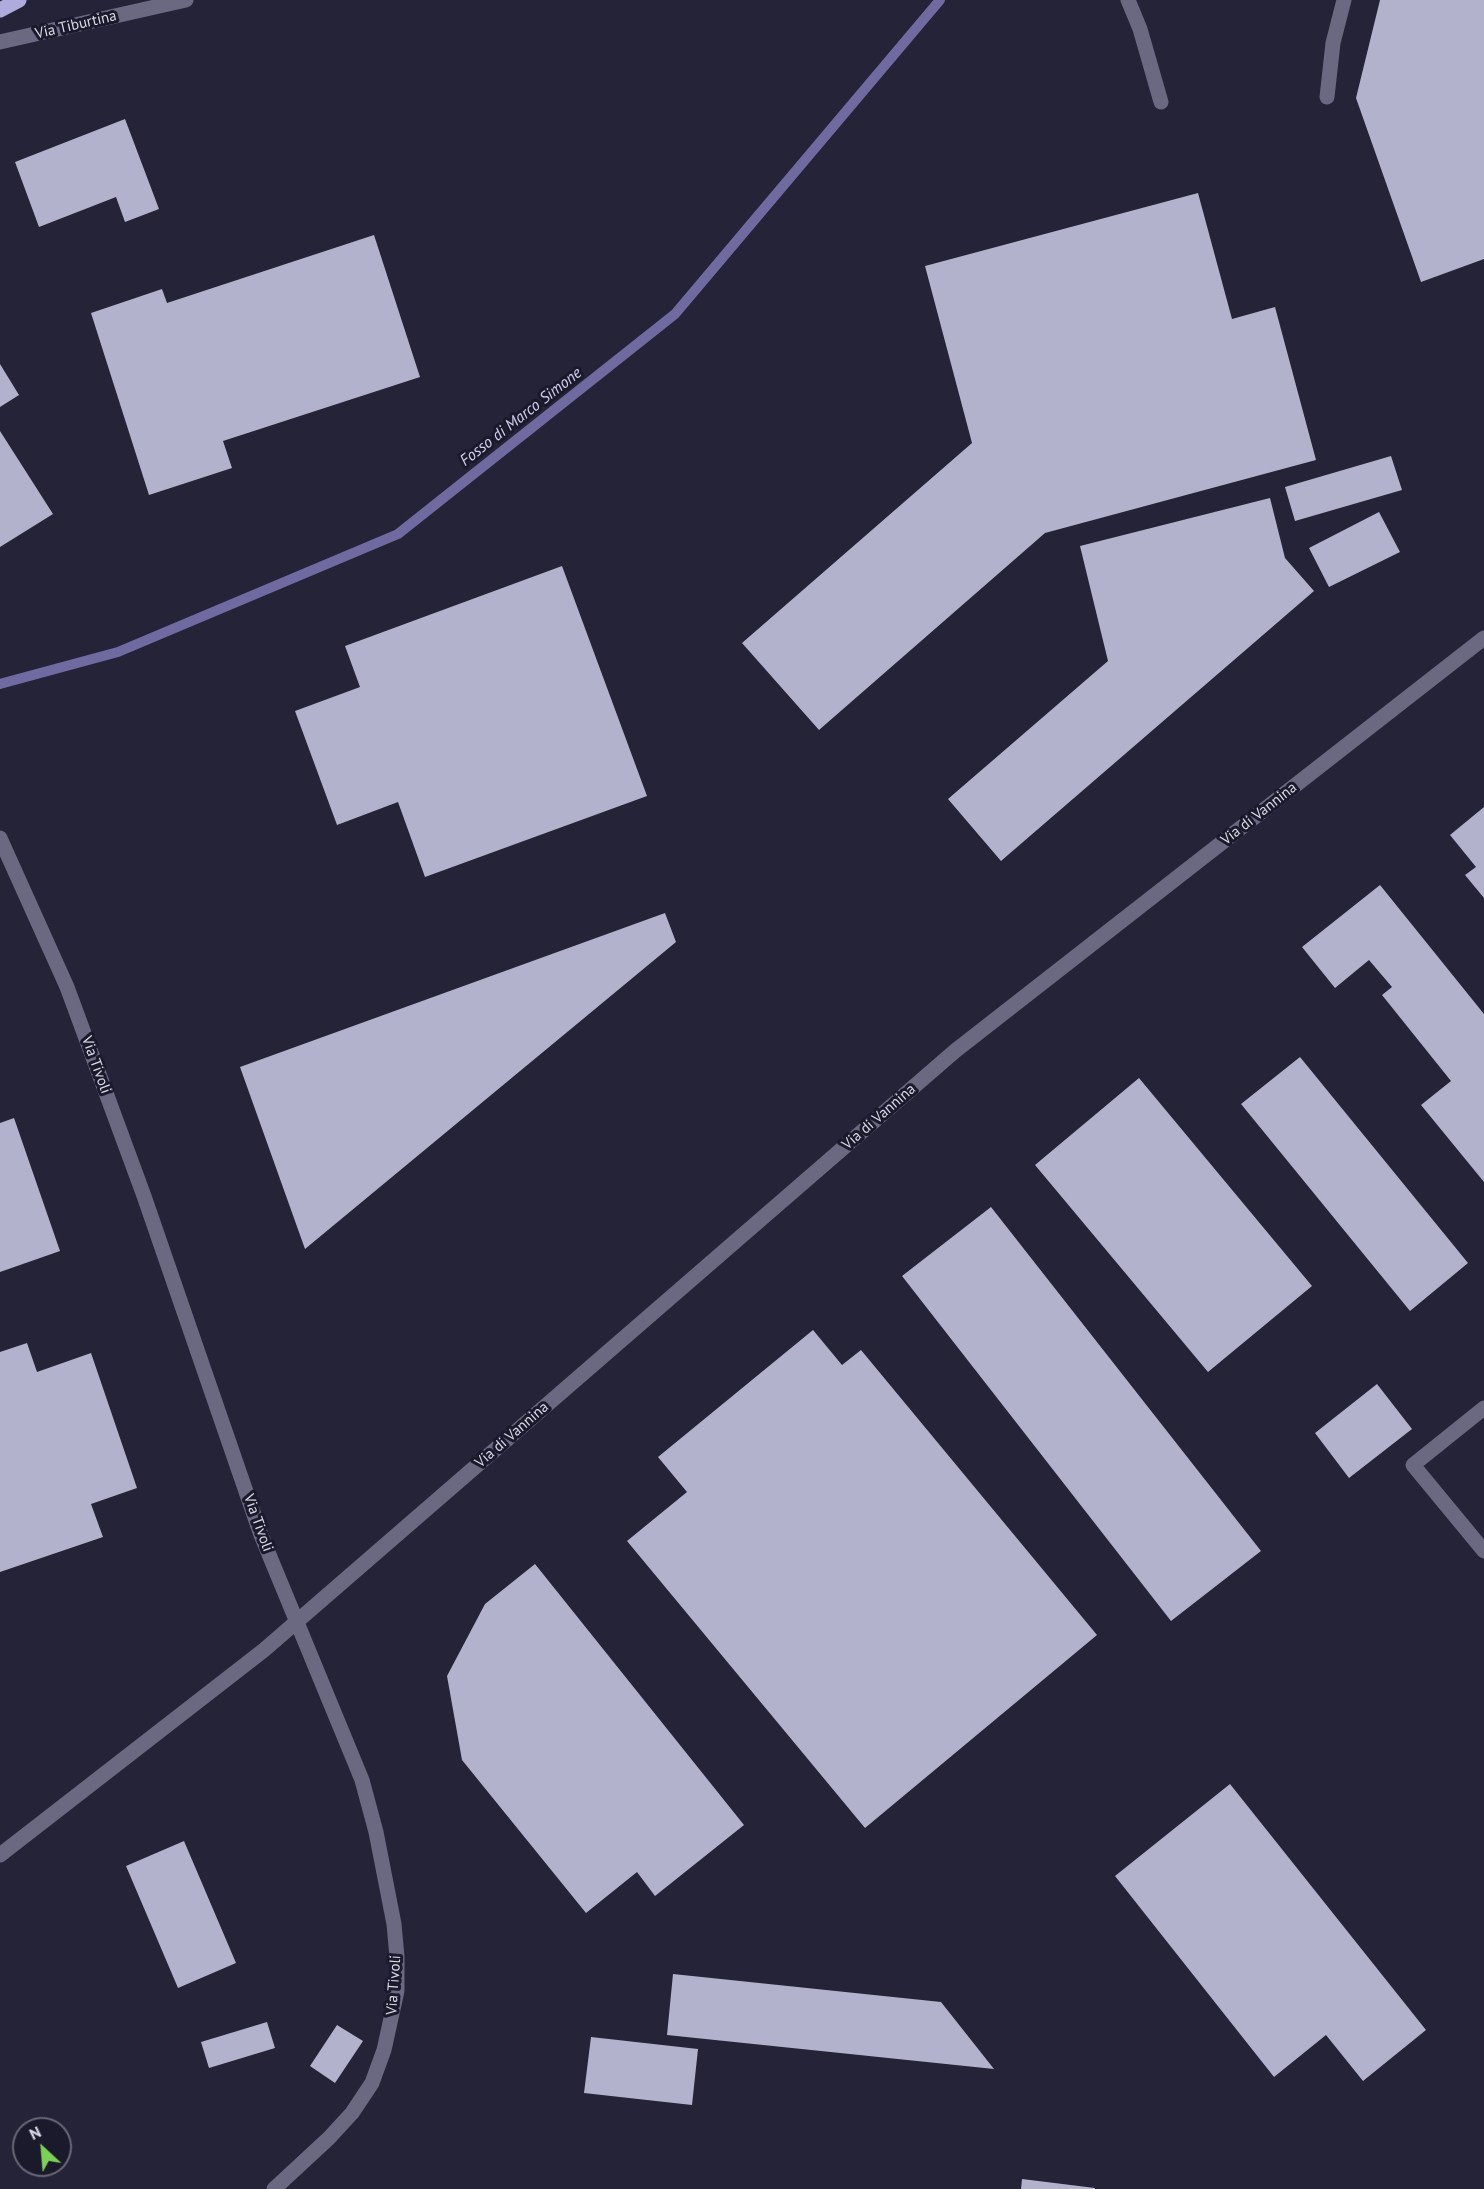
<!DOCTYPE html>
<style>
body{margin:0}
#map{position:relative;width:1484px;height:2189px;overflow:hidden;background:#242337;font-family:"PT Sans",sans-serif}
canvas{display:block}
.north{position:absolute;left:12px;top:2117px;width:60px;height:60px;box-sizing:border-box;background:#1b192c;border:2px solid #686777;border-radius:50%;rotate:334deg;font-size:16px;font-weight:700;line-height:24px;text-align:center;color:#dbdbe8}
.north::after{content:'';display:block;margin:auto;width:21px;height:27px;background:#7cd155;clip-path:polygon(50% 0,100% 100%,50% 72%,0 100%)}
</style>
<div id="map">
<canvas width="1484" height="2189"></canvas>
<div class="north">N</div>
</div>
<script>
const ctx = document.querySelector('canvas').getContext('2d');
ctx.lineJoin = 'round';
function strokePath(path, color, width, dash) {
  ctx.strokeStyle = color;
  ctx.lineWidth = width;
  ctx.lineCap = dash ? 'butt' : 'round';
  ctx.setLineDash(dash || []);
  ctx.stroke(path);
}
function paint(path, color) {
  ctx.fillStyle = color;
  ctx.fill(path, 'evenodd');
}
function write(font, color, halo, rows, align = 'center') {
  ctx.font = font + ' "PT Sans",sans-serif';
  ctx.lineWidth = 6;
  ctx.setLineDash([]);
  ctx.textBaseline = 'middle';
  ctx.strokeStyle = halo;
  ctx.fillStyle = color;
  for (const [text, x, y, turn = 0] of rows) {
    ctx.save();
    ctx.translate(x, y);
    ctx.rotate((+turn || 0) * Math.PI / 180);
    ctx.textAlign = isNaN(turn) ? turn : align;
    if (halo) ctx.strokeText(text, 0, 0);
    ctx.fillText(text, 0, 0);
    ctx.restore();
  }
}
strokePath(new Path2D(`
 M0,684L118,652L398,534L675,314L940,0`), '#6f6ba0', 10);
paint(new Path2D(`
 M1380,0H1484V259L1421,282L1356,98Z
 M125,119L159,209L125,222L116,197L39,227L15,162Z
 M1198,193L1232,319L1275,307L1316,460L1045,533L819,730L742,643L972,443L925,266Z
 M374,235L420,377L223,441L232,468L149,495L91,313L162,289L167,303Z
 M0,364L19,395L0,407Z
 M0,431L53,514L0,547Z
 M1391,456L1402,490L1295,521L1285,487Z
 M1270,498L1285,558L1314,591L1001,861L948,799L1108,661L1080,546Z
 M1379,512L1400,552L1329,587L1309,548Z
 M562,566L647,796L425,877L398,802L337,825L295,711L360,687L345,646Z
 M1484,807V898L1465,875L1476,867L1450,835Z
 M1380,885L1484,1014V1182L1421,1105L1451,1081L1382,995L1392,987L1369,960L1335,988L1302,947Z
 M665,913L676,942L305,1249L240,1067Z
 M1300,1057L1468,1263L1410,1311L1241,1104Z
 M1139,1078L1312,1286L1208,1372L1035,1165Z
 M14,1118L60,1251L0,1272V1123Z
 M991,1207L1261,1551L1171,1621L902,1276Z
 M813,1330L842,1365L861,1350L1097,1635L865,1828L627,1541L687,1492L658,1457Z
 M27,1343L37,1372L91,1353L137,1488L91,1504L103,1537L0,1572V1352Z
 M1377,1384L1412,1429L1349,1478L1315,1433Z
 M535,1564L744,1825L655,1896L637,1872L586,1913L462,1760L447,1676L485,1604Z
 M1230,1784L1426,2030L1363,2081L1326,2035L1274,2077L1115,1876Z
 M184,1841L236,1963L178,1988L126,1866Z
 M673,1974L941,2002L994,2069L667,2035Z
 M267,2022L275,2048L209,2068L201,2042Z
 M337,2025L363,2041L335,2083L310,2066Z
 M591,2037L698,2049L692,2105L584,2093Z
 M1022,2179L1095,2188V2189H1021Z`), '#b3b2cc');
strokePath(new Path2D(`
 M1128,0L1140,29L1161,102
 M0,42L186,0
 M1327,97L1333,43L1344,0
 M0,838L67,987L144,1196L261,1535L362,1780L376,1832L394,1924L397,1957V1991L384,2050L372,2083L352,2113L329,2138L274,2189
 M1484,1408L1413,1465L1484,1551
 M0,1855L264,1650L955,1051L1484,638`), '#6a6981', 15);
strokePath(new Path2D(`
 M0,10L19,0`), '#afacdd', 15);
write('15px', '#dbdbe8', '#1b192c', [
 ["Via Tiburtina",76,25,-13],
 ["Via di Vannina",1259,814,-38],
 ["Via Tivoli",96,1065,70],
 ["Via di Vannina",879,1117,-41],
 ["Via di Vannina",512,1435,-41],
 ["Via Tivoli",258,1523,70],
 ["Via Tivoli",394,1985,-86]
]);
write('italic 16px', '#d2d1f1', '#1b192c', [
 ["Fosso di Marco Simone",521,417,-38]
]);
</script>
